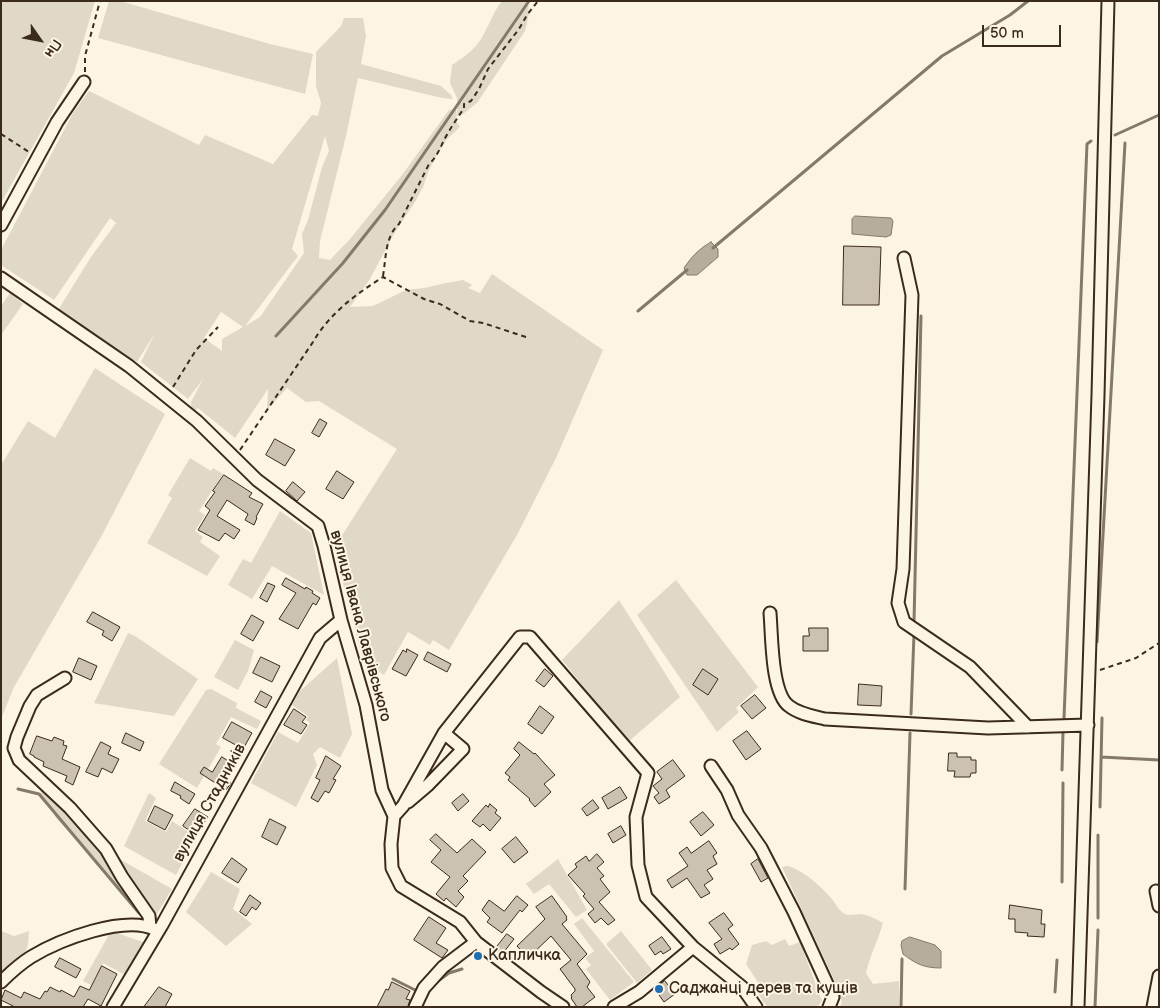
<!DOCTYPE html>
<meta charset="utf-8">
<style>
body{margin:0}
#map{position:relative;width:1160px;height:1008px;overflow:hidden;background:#fcf5e5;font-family:"Balsamiq Sans",sans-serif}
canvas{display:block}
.frame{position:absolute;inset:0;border:2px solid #3b2a1e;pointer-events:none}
.north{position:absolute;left:15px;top:15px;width:50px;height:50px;-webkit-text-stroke:4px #fcf5e5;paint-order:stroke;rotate:123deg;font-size:14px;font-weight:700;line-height:20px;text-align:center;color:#3b2a1e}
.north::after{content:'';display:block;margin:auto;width:18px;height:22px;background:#3b2a1e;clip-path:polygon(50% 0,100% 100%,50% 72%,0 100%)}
.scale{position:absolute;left:982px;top:25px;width:79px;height:22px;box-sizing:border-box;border:2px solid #3b2a1e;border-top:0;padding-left:6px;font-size:15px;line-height:18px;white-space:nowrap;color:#3b2a1e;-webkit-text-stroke:4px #fcf5e5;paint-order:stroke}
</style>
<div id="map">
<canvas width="1160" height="1008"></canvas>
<div class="frame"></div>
<div class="north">Пн</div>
<div class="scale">50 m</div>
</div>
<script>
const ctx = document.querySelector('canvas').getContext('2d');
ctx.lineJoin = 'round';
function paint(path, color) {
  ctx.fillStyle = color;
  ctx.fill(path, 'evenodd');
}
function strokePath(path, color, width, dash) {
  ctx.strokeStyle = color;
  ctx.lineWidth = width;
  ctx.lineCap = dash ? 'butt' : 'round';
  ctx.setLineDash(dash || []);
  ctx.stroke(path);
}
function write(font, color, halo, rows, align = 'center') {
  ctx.font = font + ' "Balsamiq Sans",sans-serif';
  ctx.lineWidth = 4;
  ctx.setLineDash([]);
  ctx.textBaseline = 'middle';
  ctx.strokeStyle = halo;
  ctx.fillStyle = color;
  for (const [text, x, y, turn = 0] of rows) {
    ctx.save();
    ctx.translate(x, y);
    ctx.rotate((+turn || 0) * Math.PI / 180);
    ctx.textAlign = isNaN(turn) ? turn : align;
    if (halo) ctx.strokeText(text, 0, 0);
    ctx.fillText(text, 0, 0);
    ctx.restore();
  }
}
paint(new Path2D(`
 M1,1H95L74,73L1,203Z
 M109,1H120L270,44L313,54L305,94L98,38Z
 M502,1H528L529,14L525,31L477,103L463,114L457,116V98L450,83L452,65C463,58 474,50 481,39C489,26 493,12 502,1Z
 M344,18H363L366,36L361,64L441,86L451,95L453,99L442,98L358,78L346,136L320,241L319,258L330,260L350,239L402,175L449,110L456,109L457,122L460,127L447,139L437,155L429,170L423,187L415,202L395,232L370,279L350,307L373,306L406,290L424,288L446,283L463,280L472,285L468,288L480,293L492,274L603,350L556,458L517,535L449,650L433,640L430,645L408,632L384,675L363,661L334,548L397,449L319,401L306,402L287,388L267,410L268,389L235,438L198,408L196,410L191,408V402L203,379L188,399L141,362L155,333L137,362L58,310L91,257L116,223L110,218L54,300L1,265V250L73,113L89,91L199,145L205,135L273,164L312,115L318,116L321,103L316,86V52L341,26ZM325,136L329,151L322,167L308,220L302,234L304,253L260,317L245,326L298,256L292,249ZM221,312L243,327L222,339V351L204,338Z
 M10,293L23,304L1,335V306Z
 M95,368L165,414L101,537L14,687L1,719V461L3,462L28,421L55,438Z
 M190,458L211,471L213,468L223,474L199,511L205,515L195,531L203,537L200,542L220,556L207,576L147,543L172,498L168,495Z
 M280,511L311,533L324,595L272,566L252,599L228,585L243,559L251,563Z
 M676,580L758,687L736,708L739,712L717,732L637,615Z
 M619,600L680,697L628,742L562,660Z
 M128,633L135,636L198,679L174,716L94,703Z
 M235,640L254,650L248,671L238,690L214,677Z
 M337,658L352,734L340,758L320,747L313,754L317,765L296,807L251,783L278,732L298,743L310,723L306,720L308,716L292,705L300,691Z
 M211,689L237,703L236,708L261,721L257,729L231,717L216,744L221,747L197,788L159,764L206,690Z
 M41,790H45L74,820L102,854L107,866L116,877L137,897L139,909L56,818L49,806L40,797Z
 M149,793L156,798L145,821L166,832L172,821L196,837L176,875L124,846Z
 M116,857L172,889L157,914L128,879Z
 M558,859L587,910L576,917L549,884L534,894L526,884Z
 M788,866C805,871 820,886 832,899C836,904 839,911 845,914C849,916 856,914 861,914C869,915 876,919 883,923C878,941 870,955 866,973L873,984L899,981V1007H840L842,1002L836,984L782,867Z
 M211,872L240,889L233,909L252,924L226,946L186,912Z
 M582,918L634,982L610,1000L586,969L591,965L585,958L594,951L574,924Z
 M1,931L14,936L29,931L28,945L22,960L1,971Z
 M111,931L143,942L125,975L103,963L91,985L83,981Z
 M621,931L652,970L637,983L606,944Z
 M785,939L789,946L800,942L822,1001L818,1006L767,1007L754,988L759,984L746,964L752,945L766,941L772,945Z`), '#e0d8c8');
const water = new Path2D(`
 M855,216L891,218L893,221L891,235L886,237L852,234V219Z
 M711,242L718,249V257L697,275H687L684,268C692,256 699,249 711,242Z
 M910,937L935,945L941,951V968C924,968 916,964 903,954L901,945L902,941Z`);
paint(water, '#b7ad9e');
strokePath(water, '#85796b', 1);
strokePath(new Path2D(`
 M1115,135L1159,115
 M713,248L942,56L1010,15L1028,1
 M638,311L687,270
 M276,336L343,263L385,210L529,1
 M914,622L921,316
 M1097,642L1125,143
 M911,714L914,634
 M1064,718L1087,144L1091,141
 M1101,757L1159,760
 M1062,770L1063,733
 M18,789L39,794L139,913
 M1100,807L1102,718
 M1062,882L1063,783
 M905,889L910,733
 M1098,918V835
 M393,979L417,991
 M434,984L449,973L462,969
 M1055,992L1057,960
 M901,1007L902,959
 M1095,1007L1098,930`), '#85796b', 3);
const building = new Path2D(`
 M844,246L881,247L879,305H843Z
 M320,419L327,423L319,437L312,433Z
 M275,439L295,450L285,466L266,455Z
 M337,471L354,482L343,499L326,489Z
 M224,475L252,493L249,497L263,504L256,517L257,518L254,525L245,520L248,514L227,500L217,516L240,530L234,539L225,533L219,541L198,530L210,510L205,506L215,492L213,491Z
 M293,482L305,492L297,501L286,491Z
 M286,578L305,589L306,587L313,591L312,593L320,598L316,605L313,603L298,629L279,619L296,593L282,585Z
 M268,583L275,586L267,602L260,598Z
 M93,612L120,627L112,641L102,635L104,631L87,622Z
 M252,615L264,622L253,641L241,634Z
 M809,628H828V651H803V636H809Z
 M407,649L418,655L406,676L392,669L403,650L406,652Z
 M428,652L451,664L447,672L424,660Z
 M261,657L280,666L272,682L253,673Z
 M79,658L97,666L91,680L73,672Z
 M545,669L553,676L544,687L536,681Z
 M703,669L718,679L708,695L693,685Z
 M859,684L882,686L881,706L858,705Z
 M261,691L272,697L266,708L255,702Z
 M755,695L766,708L752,719L741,706Z
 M540,706L554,717L542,734L528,724Z
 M294,709L306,717L302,722L307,725L301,734L284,725Z
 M232,722L252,733L243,749L223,738Z
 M747,731L761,749L746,760L733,741Z
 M126,733L144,742L140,751L122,743Z
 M37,736L52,741L54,737L64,741L63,745L67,746L62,759L80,767L73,785L65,781L67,776L43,766L44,762L34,757V756L30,754Z
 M101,742L111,747L108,754L119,759L112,773L102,768L98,777L86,772Z
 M519,742L534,754L535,753L555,775L544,784L551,792L535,807L529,800L530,799L508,780L510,777L505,773L520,755L514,749Z
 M949,753H957V757H971V760H976V773H971L970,777H954L955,771H948Z
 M326,756L341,766L333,779L336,780L329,793L325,791L318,802L311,798L320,780L316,778Z
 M222,757L233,764L224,779L231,783L226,790L200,773L204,767L212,772Z
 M673,760L685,776L666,790L670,797L659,804L654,797L659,793L653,786L662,779L657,772Z
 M175,782L195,794L189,804L180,798L181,796L171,791Z
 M620,787L627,798L608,809L602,798Z
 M463,794L469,801L458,811L452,803Z
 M593,800L599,808L587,816L582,809Z
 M490,804L497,810L495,813L501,818L490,831L483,824L480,827L472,821L486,805L488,807Z
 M155,806L173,815L165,830L148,821Z
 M195,809L208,817L196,835L183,826Z
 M703,812L714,825L701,836L690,822Z
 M270,819L286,827L277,845L262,837Z
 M621,826L626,835L613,843L608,834Z
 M436,834L457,853L472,839L486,852L463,876L468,881L458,891L464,897L456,907L446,898L444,901L436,894L450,877L431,862L441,850L430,840Z
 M516,837L528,852L514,863L502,849Z
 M709,841L717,853L713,856L717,864L707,870L713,879L704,885L710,893L701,898L687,878L672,888L667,880L688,866L679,853L687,847L691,853Z
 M597,854L604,862L597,868L604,876L600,879L610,892L599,902L615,920L608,925L601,918L595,923L588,914L594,909L583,896L585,894L568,875L577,867L575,864L586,856L589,861Z
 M232,858L247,869L238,883L222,873Z
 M758,859L768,878L761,882L751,864Z
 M250,895L261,903L256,910L252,907L246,916L240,912Z
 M517,896L528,905L522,912L520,910L502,933L487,922L490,918L482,910L489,900L504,911Z
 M552,896L567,917L566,918L567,920L562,924L587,954L577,964L590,982L587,987L595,997L582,1007H577L571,998L572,997L571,995L575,991V989L560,969L571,960L551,936L528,958L517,946L545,919L536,907Z
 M1010,905L1042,910L1041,924H1045L1044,937L1027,936L1028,933L1015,932V919H1009Z
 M724,913L733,925L728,929L739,944L732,950L730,948L720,954L714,944L722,939L709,923Z
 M429,917L446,928L436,943L448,950L442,958L414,940Z
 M507,934L514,939L503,953L496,948Z
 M662,937L671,949L663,954L661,951L655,955L649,946Z
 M60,958L81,969L76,978L55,967Z
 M102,966L117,974L101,1006L88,999L83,1007H15L1,1000L5,990L21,998L24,992L40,999L45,991L47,992L50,987L60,992L61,990L74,997L80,986L89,990Z
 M665,981L675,994L664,1002L655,989Z
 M392,982L410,991L406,999L410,1000L408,1007H377L386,989L388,990Z
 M159,987L172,994L165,1007H144Z`);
paint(building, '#ccc2b3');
strokePath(building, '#3b2a1e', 1);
const minor = new Path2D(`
 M1,225L57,122L84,82
 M904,258L912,295L903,569L898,603L904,622L970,667L1028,727
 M1,278L129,366L197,421L257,480L318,526L324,546L341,620L366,705L382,790L394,816L391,844L392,868L401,886L460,922L476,942L541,992L563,1007
 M770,613C772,635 771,693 789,706C799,714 813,716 825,719L988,728L1088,725
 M65,678L37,695L30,706L17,737L14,748L19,760L70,808L106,849L122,877L149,916L150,927
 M711,766L727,790L738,815L761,848L794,912L833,997L829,1007
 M408,802L428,785L463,749L444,733
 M394,816L403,806L444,733L520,637H530L648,773L636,817L638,865L646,897L693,947
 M1156,891L1159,906
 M1,982C10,973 20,964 31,957C59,940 125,914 156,930
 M113,1007L162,925L320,638L341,620
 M415,1007L424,988L443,967L476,942
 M614,1007L639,992L693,947L742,987L756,1007
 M1078,1007L1098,395L1108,1
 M1153,1007L1159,976`);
strokePath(minor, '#3b2a1e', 15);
strokePath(new Path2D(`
 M85,72V56L100,1
 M1,134L29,152
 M383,276C386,259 385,236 399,224L429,164C439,155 441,144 448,133C453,124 459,116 464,108V104L471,101L479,89L488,69L519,29L527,15L538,1
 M173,387L196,350L218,327
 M240,450L313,342C329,314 356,294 383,277L424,299L440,304L470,321L483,323L526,337
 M1100,670L1136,658L1159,643`), '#3b2a1e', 2, [5, 4]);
strokePath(minor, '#fcf5e5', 11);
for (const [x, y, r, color] of [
 [478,956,5,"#1f6fb2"],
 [659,989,5,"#1f6fb2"]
]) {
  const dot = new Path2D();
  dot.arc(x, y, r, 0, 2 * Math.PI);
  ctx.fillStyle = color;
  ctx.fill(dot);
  strokePath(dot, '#fcf5e5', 2);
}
write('16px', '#3b2a1e', '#fcf5e5', [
 ["вулиця Івана Лаврівського",360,626,75],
 ["вулиця Стадників",210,803,-61]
]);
write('16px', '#3b2a1e', '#fcf5e5', [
 ["Капличка",488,956],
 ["Саджанці дерев та кущів",669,989]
], 'left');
</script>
